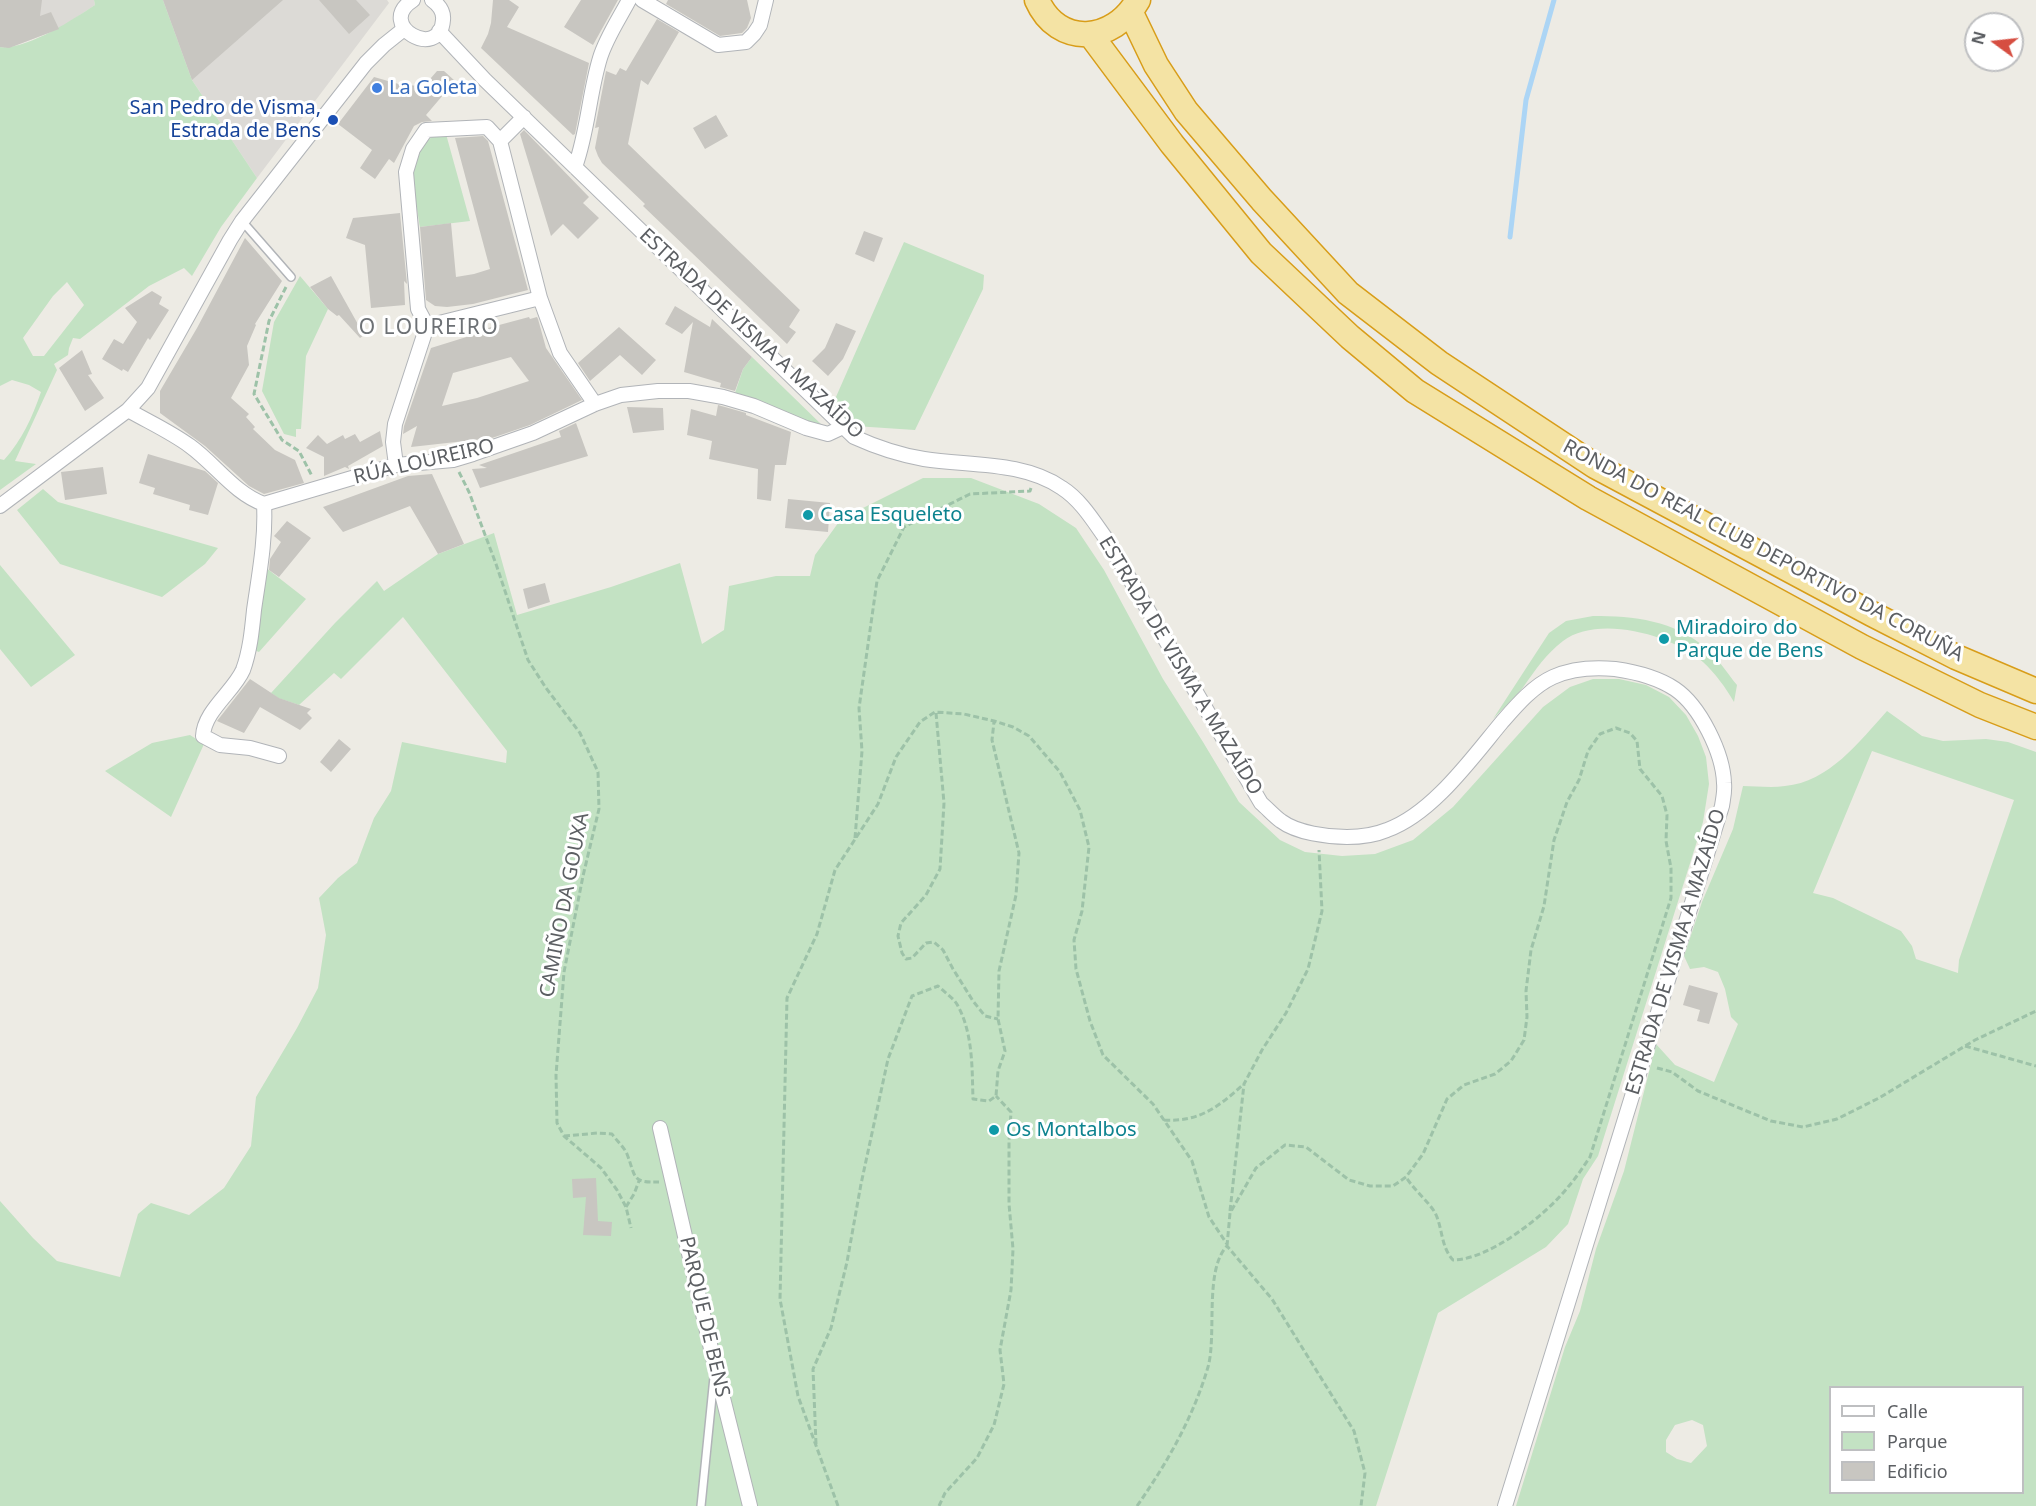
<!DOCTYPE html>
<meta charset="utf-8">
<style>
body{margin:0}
#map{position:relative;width:2036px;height:1506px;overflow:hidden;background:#edebe4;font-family:"Noto Sans",sans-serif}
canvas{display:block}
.legend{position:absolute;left:1829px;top:1386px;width:195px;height:108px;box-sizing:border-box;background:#fff;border:2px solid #bebfc1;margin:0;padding:8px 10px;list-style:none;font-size:18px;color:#5c5f63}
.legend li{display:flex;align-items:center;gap:12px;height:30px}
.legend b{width:30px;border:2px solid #bebfc1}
.north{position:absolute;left:1964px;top:12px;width:60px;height:60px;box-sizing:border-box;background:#fff;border:2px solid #bebfc1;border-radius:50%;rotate:285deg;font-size:16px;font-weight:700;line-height:24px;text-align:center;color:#5c5f63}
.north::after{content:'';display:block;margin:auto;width:21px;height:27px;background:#d64e41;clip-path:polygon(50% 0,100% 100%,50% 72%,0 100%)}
</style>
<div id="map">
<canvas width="2036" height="1506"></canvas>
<ul class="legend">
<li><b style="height:8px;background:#fff"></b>Calle</li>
<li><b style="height:16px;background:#c3e2c3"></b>Parque</li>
<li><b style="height:16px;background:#c8c6c1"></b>Edificio</li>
</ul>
<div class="north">N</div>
</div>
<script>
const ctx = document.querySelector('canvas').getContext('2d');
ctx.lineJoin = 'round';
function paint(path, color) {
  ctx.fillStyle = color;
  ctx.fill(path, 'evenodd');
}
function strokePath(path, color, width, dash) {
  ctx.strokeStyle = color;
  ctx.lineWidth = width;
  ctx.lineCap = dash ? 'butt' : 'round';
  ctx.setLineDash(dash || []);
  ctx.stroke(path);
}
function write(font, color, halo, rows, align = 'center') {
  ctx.font = font + ' "Noto Sans",sans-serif';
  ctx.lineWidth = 6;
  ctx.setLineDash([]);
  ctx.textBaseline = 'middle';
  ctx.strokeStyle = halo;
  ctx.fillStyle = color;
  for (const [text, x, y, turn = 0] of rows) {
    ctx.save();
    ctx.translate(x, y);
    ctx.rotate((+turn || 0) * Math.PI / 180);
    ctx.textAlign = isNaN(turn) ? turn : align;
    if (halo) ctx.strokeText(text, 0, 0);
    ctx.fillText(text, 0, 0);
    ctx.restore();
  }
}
paint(new Path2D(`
 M0,0H94L95,5L59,29L9,48L0,47Z
 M163,0H387L389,3L257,178L192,80Z`), '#dcdad6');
paint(new Path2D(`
 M94,0H163L192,80L257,178L221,227L192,276L184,268L149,286L80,339L73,338L69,348L68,355L54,364L57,370L15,461L36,464L0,490V459L4,460C22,440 32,418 41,392L29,385L12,380L0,386V47C27,50 72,20 95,5ZM67,282L84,305L44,356H33L23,338L53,296Z
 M437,134H446L470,221L420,227C416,194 401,153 437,134Z
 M904,242L984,275L983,289L915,430L855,426L832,406Z
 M300,276L328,309L306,356L301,429H296V437L284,434L262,391L274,322Z
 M752,357L824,427L823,431L734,396L743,369Z
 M923,478H971L1039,504L1076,528L1104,570L1163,679L1203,742L1239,802L1280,840L1305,852L1342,856L1375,854L1413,840L1453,807L1543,707L1570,687L1593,679H1619L1646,685L1669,697L1686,715L1698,736L1706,757L1709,784L1703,822L1598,1156L1583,1179L1568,1224L1546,1247L1438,1313L1376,1506H0V1201L33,1238L57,1261L120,1277L138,1214L151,1203L189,1215L224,1188L251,1146L256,1097L297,1028L318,988L326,935L319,898L338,878L357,863L374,818L391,791L402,742L506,763L507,751L403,617L341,679L334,673L299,705L278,698L271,693L335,623L377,581L384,591L438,554L494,533L517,615L611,587L680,563L702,644L724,630L729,586L776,576H810L815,555L841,519Z
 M43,489L58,502L218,548L205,564L162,597L60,564L17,510Z
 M0,565L75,655L31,687L0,649Z
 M265,567L306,599L259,652L251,649Z
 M1593,616C1634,616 1674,620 1707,649C1718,658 1727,673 1737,685L1734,702C1726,688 1715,673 1703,662C1673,635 1598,614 1563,641C1546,654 1536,669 1524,686C1515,698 1503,708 1493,719L1549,633L1566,621Z
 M1887,711L1922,736L1943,741L1986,739L2008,742L2036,752V1506H1516L1565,1347L1580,1311L1596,1249L1624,1171L1656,1044L1675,1065L1714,1082L1738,1024L1731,1017L1725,989L1718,972L1704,967L1690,969L1684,956L1702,902L1733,829L1743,786C1756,786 1771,788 1785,786C1829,782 1859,742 1887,711ZM1872,751L2014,800L1959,960L1958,973L1916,959L1912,946L1901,931L1833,898L1813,893ZM1830,1388H2022V1492H1830ZM1692,1420L1703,1425L1707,1446L1691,1463L1677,1459L1666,1452V1440L1675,1425Z
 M190,735L204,744L171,817L105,771L152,743Z`), '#c3e2c3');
strokePath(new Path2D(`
 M1510,237L1526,100L1554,0`), '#acd5f5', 5);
paint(new Path2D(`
 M0,0H42L40,16L51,12L59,29L9,48L0,47Z
 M163,0H283L192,80Z
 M319,0H356L370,15L349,34Z
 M493,0H509L519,7L507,27L589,63L575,134L573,135L481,48L488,34L491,23Z
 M581,0H618L593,45L564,27Z
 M668,0H747L751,18L747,28L742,33L720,36L666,4Z
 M657,19L679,32L648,85L641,80L628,144L800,310L789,327L796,332L787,344L643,206L645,204L602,163L598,156L595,148L599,127L595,128L606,71L616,75L620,68L626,71Z
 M437,71H444L455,81L426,115L432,121L422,122L414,126L394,163L389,159L375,179L360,168L372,150L338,124L374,77L402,85L424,86Z
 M716,115L728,136L705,149L693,128Z
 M524,130L589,197L583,203L599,218L578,239L563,224L551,236L520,134Z
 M483,136L488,141L528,290L473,304L447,307L435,306L426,300L420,227L451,223L456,277L474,274L490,269L455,138Z
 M400,213L407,284L404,281L405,305L371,308L365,245L346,238L353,218Z
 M864,231L883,238L874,262L855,254Z
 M245,238L282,281L255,324L256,325L247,346L249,365L231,398L249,414L246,417L255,427L253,429L275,450L295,460L304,483L264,494L249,486L205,446L160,413V391L197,328Z
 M331,276L364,335L360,338L339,315L337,316L328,309L310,287Z
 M152,291L162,297L159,304L169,310L150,340L148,338L128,372L123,369L122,371L102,359L114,339L123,344L137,322L125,308Z
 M675,306L710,327L712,319L752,357L743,369L735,391L720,387L721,383L684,372L693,322L682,334L665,324Z
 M529,317L530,319L537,317L538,319L546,348L582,400L530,425L492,438L411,447L417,426L403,434L404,426L431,348L489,330L488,328ZM511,357L529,381L477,398L442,406L453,373Z
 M836,323L856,331L843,359L828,376L812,361L825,348Z
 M619,327L656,360L642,375L620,355L590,381L578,363Z
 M82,350L92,374L88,375L104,398L85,411L59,368Z
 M718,405L746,413V415L791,432L786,465H775L771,501L757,499L758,469L709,459L712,441L687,435L691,409L716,416Z
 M627,407L663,408L664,430L633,433Z
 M576,423L588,456L480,488L472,469L487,468L479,465L561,437L559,431Z
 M380,431L383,446L348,466L349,469L345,467L324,476V457L306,448L318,435L327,444L343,435L345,439L355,434L360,442Z
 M148,454L205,471L218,483L208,515L189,510L190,505L153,494L155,488L139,483Z
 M103,467L107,494L65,500L61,472Z
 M432,474L464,544L438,554L410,506L343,532L323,507L408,476Z
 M788,499L830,503L828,532L785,528Z
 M287,521L311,538L279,577L269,570L270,559L281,542L274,536Z
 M545,583L550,602L528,609L523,589Z
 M250,679L279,698L311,709L307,713L312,718L300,730L260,707L244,733L217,721Z
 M339,739L351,749L331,772L320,762Z
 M1689,985L1718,993L1709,1024L1697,1021L1700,1010L1683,1005Z
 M596,1178L598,1221L612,1222L611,1236L583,1235L586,1197L573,1198L572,1179Z`), '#c8c6c1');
const service = new Path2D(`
 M242,221L291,277
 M701,1506L714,1377`);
const minor = new Path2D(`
 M413,0C374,25 440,62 443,20C444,11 439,5 432,0
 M642,0L718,45L746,42L754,34L760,25L766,0
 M439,31L485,80L854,437C876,447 900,455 924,459C969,466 1023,461 1062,488C1081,500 1094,522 1107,540L1261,803C1268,809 1274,816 1281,821C1297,833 1328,837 1347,837C1360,837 1375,835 1387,830C1432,814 1472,758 1502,722C1516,706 1533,686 1553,677C1573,668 1593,667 1615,669C1636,672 1657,677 1675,689C1700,706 1723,753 1724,783C1725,791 1723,799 1722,806L1505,1506
 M500,141L540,298L560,353L595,404
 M500,141L524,117
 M575,167C588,131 589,94 600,58C606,38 619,19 629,0
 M427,326L540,298
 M128,410C149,422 171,432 190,446C215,464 235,494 264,504L396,465L453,460L473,454L533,433L595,404L621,395L658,391H689L723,397L754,406L806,428L828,434L843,427
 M396,465L393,442L395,424L427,326L418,309L406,172L413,149L426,130L487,127L500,141
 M264,504C266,539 259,575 254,610C252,630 250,651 243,670C234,691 204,711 203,736L220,745L250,748L279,756
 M0,506L128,410L148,388L230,240L242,221L366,63L384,45L404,29
 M660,1128L715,1366L750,1506`);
const trunk = new Path2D(`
 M1037,0C1058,48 1114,43 1138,0
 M1131,13L1156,65L1186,111L1262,200L1348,293L1439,363L1595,466L1872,614L1956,657L2036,691
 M1090,34L1172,144L1261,253L1350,337L1415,391L1588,498L1862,647L1980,705L2036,727`);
strokePath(service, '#b1b4b8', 10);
strokePath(minor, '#b1b4b8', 16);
strokePath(trunk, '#d89d19', 27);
strokePath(new Path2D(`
 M286,287L269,321L254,394L282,440L299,451L312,476
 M459,472L469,492L496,564L528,660L546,688L580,733L598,772L599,809L583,876L564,972L556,1075L557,1123L564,1136L601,1168L617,1190L626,1207L631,1228
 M936,713L944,803L940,869L926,895L901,923L898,936L902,953L906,959L912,958L926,943L934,942L943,950L953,969L973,1001L985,1016L998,1019
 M855,838L862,751L859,708L877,581L904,527L970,494L1030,491L1031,488
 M1965,1046L2036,1066
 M1657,1068L1672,1072L1698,1091L1771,1121L1803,1127L1837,1119L1879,1098L1975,1040L2036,1011
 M1164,1120C1200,1122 1218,1107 1244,1084
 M564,1136L598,1133L612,1134C617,1141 624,1147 627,1154C636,1177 631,1183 659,1182
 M626,1207L634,1194L639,1181
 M1230,1211L1244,1084L1262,1050L1286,1013L1308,969L1322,911L1319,850
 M1227,1246L1230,1213L1256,1168L1285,1145L1306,1147L1349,1180L1370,1186H1393L1406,1177L1423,1154L1447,1099L1464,1085L1495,1074L1511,1061L1524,1040L1527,1017L1526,991L1531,950L1544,906L1554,840L1567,802L1579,780L1588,751L1600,734L1616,728L1630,733L1637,741L1640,769L1662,796L1667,815L1666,841L1671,868V898L1590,1157C1583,1167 1576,1178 1568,1187C1546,1215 1489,1260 1453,1260C1440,1246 1443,1226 1434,1211C1426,1199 1414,1190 1406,1177
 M816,1444L813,1369L831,1328L847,1262L861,1184L888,1059L912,996L938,986C944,992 954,998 958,1006C973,1034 972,1068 973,1099L989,1101L996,1096L998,1071L1005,1051L998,1019L999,971L1016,895L1019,853L992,740L994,722
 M838,1506L798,1396L780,1299L787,998L817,934L835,870L878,804L896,757L920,722L935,712L964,714L994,721L1013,727L1029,736L1060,772L1080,810L1089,847L1082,911L1074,940L1076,969L1090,1021L1103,1055L1153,1104L1192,1161L1209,1217L1227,1244
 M939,1506L945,1493L977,1458L994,1425L1004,1384L1000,1350L1011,1290L1013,1249L1009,1204V1142L1011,1112L996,1096
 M1137,1506C1167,1463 1193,1418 1208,1367C1217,1335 1204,1270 1227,1246L1272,1299L1354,1431L1365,1473L1361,1506`), '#9dc2a8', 3, [6, 3]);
strokePath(service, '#fff', 7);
strokePath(minor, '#fff', 14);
strokePath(trunk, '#f4e3a4', 24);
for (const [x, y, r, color] of [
 [377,88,6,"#3f7fe0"],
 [333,120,6,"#1a4fb4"],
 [808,515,6,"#0f9aa8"],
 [1664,639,6,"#0f9aa8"],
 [994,1130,6,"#0f9aa8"]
]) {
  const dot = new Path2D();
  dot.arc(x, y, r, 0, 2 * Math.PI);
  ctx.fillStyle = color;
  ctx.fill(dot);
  strokePath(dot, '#fff', 2);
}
write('20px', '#366cbe', '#fff', [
 ["La Goleta",389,88]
], 'left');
write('20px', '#164399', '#fff', [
 ["San Pedro de Visma,",321,108],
 ["Estrada de Bens",321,131]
], 'right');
write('20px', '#5c5f63', '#fff', [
 ["ESTRADA DE VISMA A MAZAÍDO",751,334,43],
 ["RÚA LOUREIRO",424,462,-13],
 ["RONDA DO REAL CLUB DEPORTIVO DA CORUÑA",1763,551,28],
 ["ESTRADA DE VISMA A MAZAÍDO",1180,666,59],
 ["CAMIÑO DA GOUXA",565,905,-79],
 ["ESTRADA DE VISMA A MAZAÍDO",1676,952,-73],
 ["PARQUE DE BENS",704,1317,77]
]);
write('20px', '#0d838f', '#fff', [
 ["Casa Esqueleto",820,515],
 ["Miradoiro do",1676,628],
 ["Parque de Bens",1676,651],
 ["Os Montalbos",1006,1130]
], 'left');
ctx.letterSpacing = '1.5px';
write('21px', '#6d7175', '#fff', [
 ["O LOUREIRO",429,328]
]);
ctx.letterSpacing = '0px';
</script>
